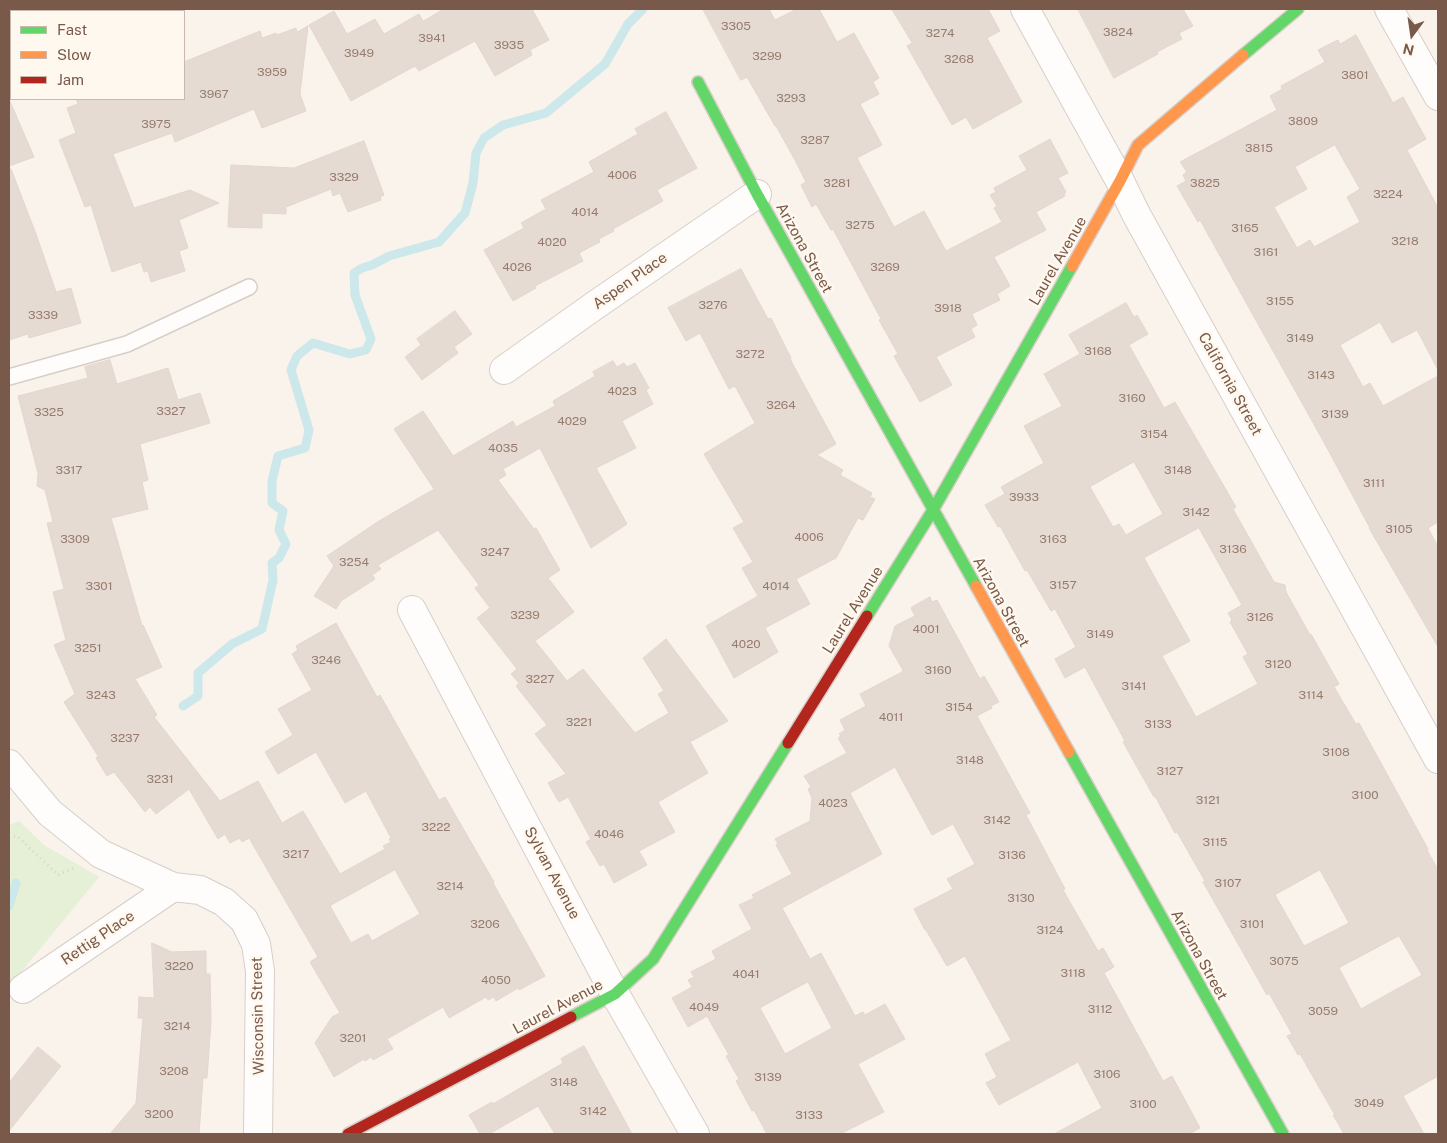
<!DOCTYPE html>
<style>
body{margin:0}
#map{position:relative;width:1447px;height:1143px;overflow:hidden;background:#f9f3ec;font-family:"Public Sans",sans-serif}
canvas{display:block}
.frame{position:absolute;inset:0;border:10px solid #795949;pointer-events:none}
.legend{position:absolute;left:10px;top:10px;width:175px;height:90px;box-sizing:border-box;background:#fff8ef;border:1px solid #c9b8ad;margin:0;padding:6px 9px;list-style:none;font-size:15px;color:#795949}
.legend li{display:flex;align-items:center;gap:10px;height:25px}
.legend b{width:25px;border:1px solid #c9b8ad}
.north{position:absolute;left:1387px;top:10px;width:50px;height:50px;-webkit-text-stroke:4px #fff8ef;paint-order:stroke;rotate:194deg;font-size:14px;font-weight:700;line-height:20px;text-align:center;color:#795949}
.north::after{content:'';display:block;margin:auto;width:18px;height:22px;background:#795949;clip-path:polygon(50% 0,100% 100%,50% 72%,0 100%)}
</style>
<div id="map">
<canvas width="1447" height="1143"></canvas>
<div class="frame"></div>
<ul class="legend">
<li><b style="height:6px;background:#63d668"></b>Fast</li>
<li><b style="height:6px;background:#ff974d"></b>Slow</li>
<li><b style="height:6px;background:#b3261e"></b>Jam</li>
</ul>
<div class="north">N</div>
</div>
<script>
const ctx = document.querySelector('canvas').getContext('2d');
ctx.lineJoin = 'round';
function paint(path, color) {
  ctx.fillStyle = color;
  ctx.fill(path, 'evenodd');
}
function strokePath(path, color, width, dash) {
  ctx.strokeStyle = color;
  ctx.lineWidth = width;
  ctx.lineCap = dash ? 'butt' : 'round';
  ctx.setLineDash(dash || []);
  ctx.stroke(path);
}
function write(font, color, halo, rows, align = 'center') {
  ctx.font = font + ' "Public Sans",sans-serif';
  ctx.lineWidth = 5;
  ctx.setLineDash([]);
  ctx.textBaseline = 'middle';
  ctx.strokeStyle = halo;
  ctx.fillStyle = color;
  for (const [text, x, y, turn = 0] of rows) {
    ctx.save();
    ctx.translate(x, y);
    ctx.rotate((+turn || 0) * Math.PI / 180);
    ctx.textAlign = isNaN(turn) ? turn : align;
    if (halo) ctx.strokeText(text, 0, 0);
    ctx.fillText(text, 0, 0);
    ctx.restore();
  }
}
paint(new Path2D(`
 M19,821L44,845L99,877L9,987V825Z`), '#e6f0d6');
strokePath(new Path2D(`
 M183,706L198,696V673L232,644L262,629L273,580L272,563L279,558L286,544L279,530L283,511L272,503V481L278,456L305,448L309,430L291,370L297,356L313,343L350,354L366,350L371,339L355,295L354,273L362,268L372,265L389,256L439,242L465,213L473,183L476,153L484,138L503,125L546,113L605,64L628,24L643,9
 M9,906L16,883`), '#cde8ea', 9);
const building = new Path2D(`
 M444,9H532L549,40L530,50L532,55L495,76L475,41L419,71L415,66L351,101L309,25L334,11L347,34L375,19L384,34L419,14L423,21Z
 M703,9H769L775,20L797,9H819L837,42L854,33L879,78L873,82L879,94L860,104L882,145L857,158L894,227L924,211L946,251L1002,222L994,208L997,206L990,195L996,192L994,188L1027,170L1019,156L1050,139L1068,173L1058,178L1066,192L1064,194L1065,196L1036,212L1046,230L994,257L1010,286L997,294L1000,300L972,314L977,325L971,329L975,337L936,357L952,385L920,402L894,356L898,354L879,320L881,319L833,229L831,230L816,204L812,207L801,185L806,182L795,160L776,126H775L747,77L741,80Z
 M892,9H988L1000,31L987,38L1022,102L973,129L966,117L952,125L907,46L912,43Z
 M1078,9H1183L1193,26L1179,33L1182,39L1157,52L1158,54L1114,78Z
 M308,26L300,94L306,111L262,128L254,109L175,142L172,133L113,154L134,208L190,190L219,203L179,220L188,248L179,251L185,271L151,282L148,271L144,272L141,262L112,272L91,205L85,207L59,140L76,133L67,108L78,104L76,99H184V62L260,31L262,38L276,33L277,35L296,28L297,32Z
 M1356,35L1393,103L1403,97L1426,139L1407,150L1438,208V370L1417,330L1392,343L1380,322L1340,345L1363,387L1370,383L1383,406L1438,376V522L1428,528L1438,547V647L1369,528H1370L1326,446L1200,220L1198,222L1177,186L1186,181L1183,175L1187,172L1180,162L1277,110L1270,96L1282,89L1281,86L1325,62L1318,50L1338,40L1340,44ZM1335,145L1360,189L1347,197L1360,222L1314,247L1310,240L1297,248L1274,207L1307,189L1295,167Z
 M9,99L34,157L9,166Z
 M666,112L697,168L657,190L663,201L613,229L614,231L599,239L600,242L579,253L583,261L535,286L536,288L513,301L484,250L524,228L521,223L546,209L541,200L594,172L589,162L638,134L635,129Z
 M364,141L384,195L380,197L381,200L348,212L340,193L333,196L331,189L286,207V214L262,213V228L228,227L231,165L294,168Z
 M9,169H11L36,234L56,292L71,288L81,323L29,338L28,334L9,340Z
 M741,269L768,319L771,318L791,358L790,359L836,444L817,455L843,470L840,475L872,493L870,497L875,499L863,520L858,518L836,558L796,579L810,604L765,628L778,652L734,678L706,626L758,596L742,568L753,562L733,528L744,522L704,454L755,423L735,386L729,389L700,333L686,341L668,308Z
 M1126,303L1134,317L1137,315L1148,334L1129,345L1164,408L1175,402L1236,507L1233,509L1274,582L1285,585L1286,592L1310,635L1311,634L1339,684L1334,687L1356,724L1359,723L1428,849L1427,850L1438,870V1076L1403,1096L1424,1134H1344L1333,1115H1335L1300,1054L1298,1055L1287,1036L1292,1034L1269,993L1267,995L1203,882L1205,881L1177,832L1175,833L1155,796L1154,797L1123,742L1125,741L1107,708L1085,667L1065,678L1055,659L1076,647L1055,609L1051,611L1027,570L1025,571L1000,526L998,527L985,505L1005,494L1001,487L1044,463L1024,426L1062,406L1044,374L1080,354L1069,335ZM1134,462L1163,514L1126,535L1119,524L1113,527L1090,487ZM1199,528L1242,605L1228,613L1232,620L1230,622L1248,654L1243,657L1258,684L1196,717L1162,656L1190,641L1144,558ZM1320,870L1349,923L1304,946L1275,895ZM1399,936L1422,975L1361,1009L1339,968Z
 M455,311L472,334L454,347L458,353L422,380L405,357L421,345L417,339Z
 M110,360L117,384L168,368L178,400L200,393L210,423L140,444L148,480L142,482L148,509L111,518L142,626L143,625L162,667L135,679L157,715L154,717L220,801L258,781L282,823L303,811L340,874L385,849L383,846L391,842L389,839L391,838L366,791L345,803L316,752L278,774L265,752L293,735L278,709L312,690L292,654L298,650L296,646L336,623L377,697L380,695L439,800L445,797L494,882L493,883L545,976L519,990L518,988L496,1001L494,997L488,1000L486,997L449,1018L443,1007L387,1039L393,1049L373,1060L371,1057L365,1061L364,1059L334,1077L315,1043L332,1017L340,1013L310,962L318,957L249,838L242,842L240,838L230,843L225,834L218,839L189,789L156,814L150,807L145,812L114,772L107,776L96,758L98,756L64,702L75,694L54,645L66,640L53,592L64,589L47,523L53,522L45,490L37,486L38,473L18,396L88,378L85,367ZM395,870L420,914L372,941L368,934L351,943L330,906Z
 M613,361L617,367L624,363L627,367L635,363L649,388L646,390L653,404L622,421L636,448L596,468L627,524L591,548L540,448L503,469L506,475L498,480L534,529L536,528L560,570L548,578L574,612L535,641L567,681L583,669L635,733L669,713L658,694L664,691L643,658L666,639L728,721L690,742L708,773L658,802L675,832L639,851L647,865L614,883L604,864L600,866L586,842L591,839L568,797L559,802L548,783L566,774L535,734L547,725L516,686L519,683L511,674L517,669L477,618L490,608L475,588L479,585L438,530L378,565L381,569L372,575L375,579L341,601L336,609L314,596L334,566L327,556L379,521L434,489L394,429L423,411L453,456L513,421L516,427L555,406L553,401L595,376L593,372Z
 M930,597L932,602L937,600L980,679L984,676L999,702L991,706L992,708L977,716L1030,813L1026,815L1065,889L1063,890L1098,951L1103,948L1114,967L1104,973L1163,1081L1172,1076L1200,1128L1189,1134H1054L1102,1108L1078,1062L999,1105L986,1083L997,1077L985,1054L1011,1040L965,956L947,966L926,930H925L914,909L953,889L947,879L975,864L953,824L932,835L895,767L850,793L882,854L782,908L810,959L821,953L855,1016L863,1012L865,1015L885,1004L905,1039L858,1064L884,1112L840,1134H767L754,1110L752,1111L736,1081L739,1079L726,1056L729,1055L707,1016L688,1027L672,998L692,987L688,980L694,977L691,972L716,959L712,951L752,929L739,905L754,898L752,895L792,874L776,845L778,844L775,839L810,821L812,798L808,789L811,787L804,776L847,753L838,738L841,736L839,734L845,730L840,720L866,706L860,694L902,672L903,670L889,646L895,626L915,616L911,608ZM808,982L832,1028L785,1054L760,1008Z
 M152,943L172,952L206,951V974H210L211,1022L207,1078H203L199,1134H110L136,1103L143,1018H138L139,997L154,998Z
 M584,1046L632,1134H555L538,1106L489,1134H480L469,1115L492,1102L493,1104L563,1063L561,1059Z
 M38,1047L61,1066L9,1131V1083Z`);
paint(building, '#e6dbd3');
strokePath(building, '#e2d6ce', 1);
const lane = new Path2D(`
 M9,377L127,344L249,287`);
const street = new Path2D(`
 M1025,9L1120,181L1136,214L1438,759
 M1389,9L1438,96
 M150,11L157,9
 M9,63L11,62
 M504,370L594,306L757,194
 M412,610L615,994L695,1134
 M9,764L50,813L101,854L173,887L200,890L224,902L244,920L256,944L260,971L258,1134
 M23,989L173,887`);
const fast = new Path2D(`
 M1243,55L1298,9
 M698,82L757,194L976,586
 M867,616L933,510L1072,266
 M1069,752L1283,1134
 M571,1017L615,994L653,959L788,743`);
const slow = new Path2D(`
 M1072,266L1120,181L1138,145L1243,55
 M976,586L1069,752`);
const jam = new Path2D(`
 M788,743L867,616
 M348,1134L571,1017`);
strokePath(lane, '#d8cec8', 18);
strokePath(street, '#d8cec8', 30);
strokePath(fast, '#d8cec8', 14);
strokePath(slow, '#d8cec8', 14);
strokePath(jam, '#d8cec8', 14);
strokePath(new Path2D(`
 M9,837L17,836L58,875L74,868`), '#dbd2cd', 3, [1, 4]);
strokePath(lane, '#fefdfc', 15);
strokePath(street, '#fefdfc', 28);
strokePath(fast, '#63d668', 11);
strokePath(slow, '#ff974d', 11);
strokePath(jam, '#b3261e', 11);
write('12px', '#967c6e', null, [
 ["3305",736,26],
 ["3824",1118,32],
 ["3274",940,33],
 ["3941",432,38],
 ["3935",509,45],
 ["3949",359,53],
 ["3299",767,56],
 ["3268",959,59],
 ["3959",272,72],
 ["3801",1355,75],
 ["3967",214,94],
 ["3293",791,98],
 ["3809",1303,121],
 ["3975",156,124],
 ["3287",815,140],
 ["3815",1259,148],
 ["4006",622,175],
 ["3329",344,177],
 ["3281",837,183],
 ["3825",1205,183],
 ["3224",1388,194],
 ["4014",585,212],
 ["3275",860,225],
 ["3165",1245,228],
 ["3218",1405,241],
 ["4020",552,242],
 ["3161",1266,252],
 ["4026",517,267],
 ["3269",885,267],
 ["3155",1280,301],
 ["3276",713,305],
 ["3918",948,308],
 ["3339",43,315],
 ["3149",1300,338],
 ["3168",1098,351],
 ["3272",750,354],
 ["3143",1321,375],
 ["4023",622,391],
 ["3160",1132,398],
 ["3264",781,405],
 ["3327",171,411],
 ["3325",49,412],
 ["3139",1335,414],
 ["4029",572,421],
 ["3154",1154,434],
 ["4035",503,448],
 ["3317",69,470],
 ["3148",1178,470],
 ["3111",1374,483],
 ["3933",1024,497],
 ["3142",1196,512],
 ["3105",1399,529],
 ["4006",809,537],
 ["3309",75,539],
 ["3163",1053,539],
 ["3136",1233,549],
 ["3247",495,552],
 ["3254",354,562],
 ["3157",1063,585],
 ["3301",99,586],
 ["4014",776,586],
 ["3239",525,615],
 ["3126",1260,617],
 ["4001",926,629],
 ["3149",1100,634],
 ["4020",746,644],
 ["3251",88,648],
 ["3246",326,660],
 ["3120",1278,664],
 ["3160",938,670],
 ["3227",540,679],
 ["3141",1134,686],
 ["3243",101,695],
 ["3114",1311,695],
 ["3154",959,707],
 ["4011",891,717],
 ["3221",579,722],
 ["3133",1158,724],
 ["3237",125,738],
 ["3108",1336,752],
 ["3148",970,760],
 ["3127",1170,771],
 ["3231",160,779],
 ["3100",1365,795],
 ["3121",1208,800],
 ["4023",833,803],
 ["3142",997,820],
 ["3222",436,827],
 ["4046",609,834],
 ["3115",1215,842],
 ["3217",296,854],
 ["3136",1012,855],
 ["3107",1228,883],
 ["3214",450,886],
 ["3130",1021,898],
 ["3206",485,924],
 ["3101",1252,924],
 ["3124",1050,930],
 ["3075",1284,961],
 ["3220",179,966],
 ["3118",1073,973],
 ["4041",746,974],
 ["4050",496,980],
 ["4049",704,1007],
 ["3112",1100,1009],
 ["3059",1323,1011],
 ["3214",177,1026],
 ["3201",353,1038],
 ["3208",174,1071],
 ["3106",1107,1074],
 ["3139",768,1077],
 ["3148",564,1082],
 ["3049",1369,1103],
 ["3100",1143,1104],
 ["3142",593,1111],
 ["3200",159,1114],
 ["3133",809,1115]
]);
write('15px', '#795949', '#fff8ef', [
 ["Arizona Street",804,248,61],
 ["Laurel Avenue",1058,261,-60],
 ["Aspen Place",630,281,-35],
 ["California Street",1230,384,61],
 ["Arizona Street",1001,602,61],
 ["Laurel Avenue",853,610,-58],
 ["Sylvan Avenue",552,873,62],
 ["Rettig Place",98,938,-34],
 ["Arizona Street",1199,955,61],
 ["Laurel Avenue",558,1007,-28],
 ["Wisconsin Street",258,1016,-91]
]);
</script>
